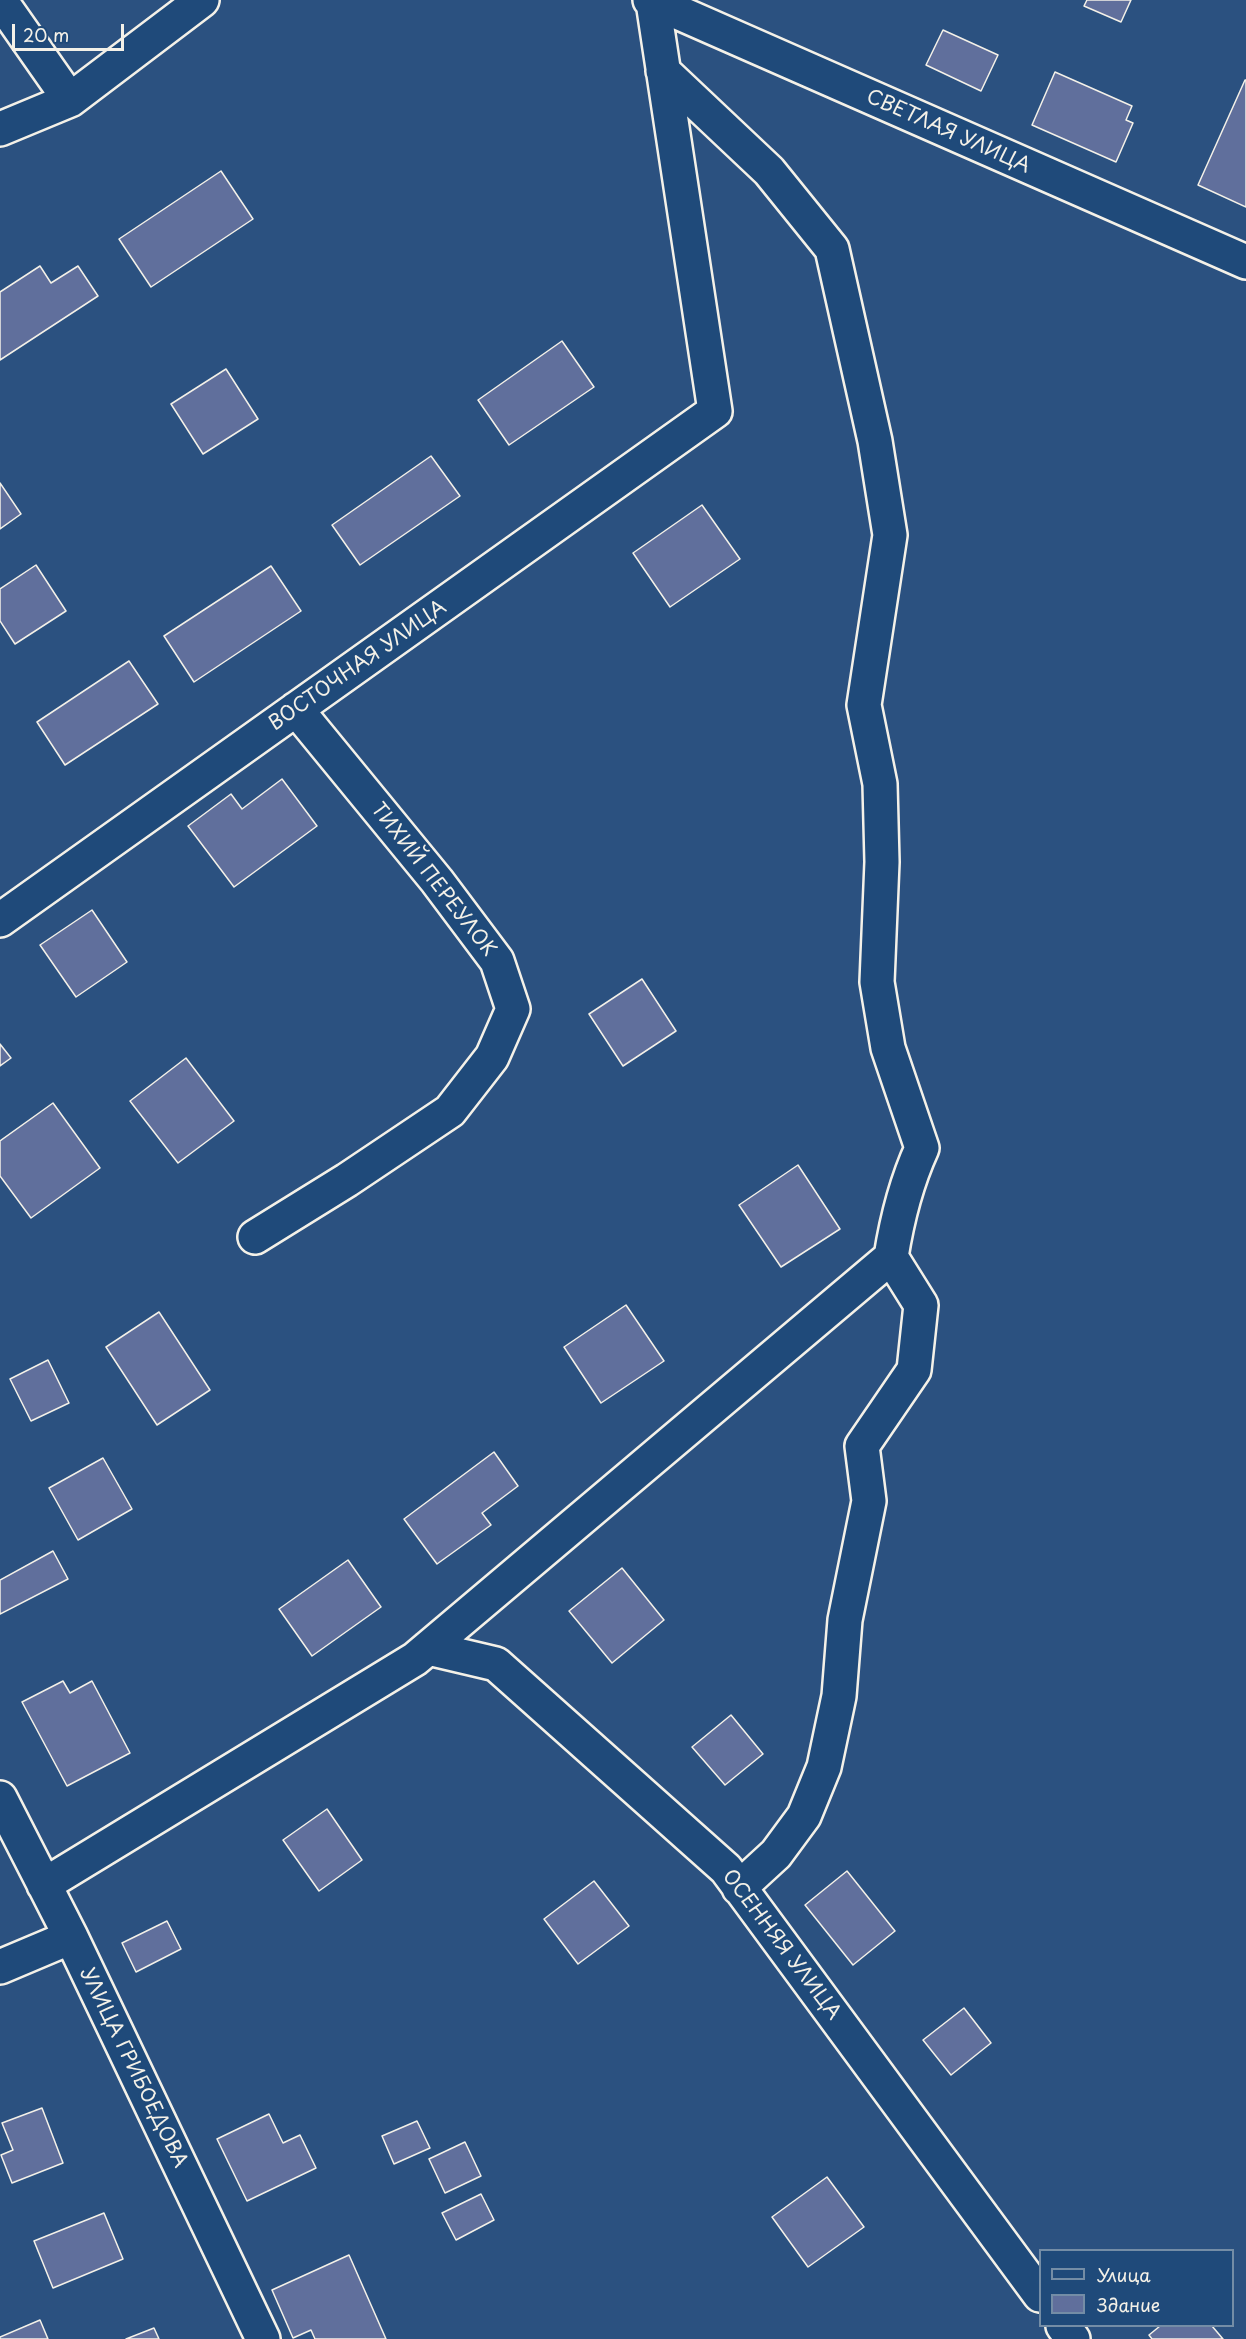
<!DOCTYPE html>
<meta charset="utf-8">
<style>
body{margin:0}
#map{position:relative;width:1246px;height:2339px;overflow:hidden;background:#2b5180;font-family:"Playpen Sans",sans-serif}
canvas{display:block}
.legend{position:absolute;left:1039px;top:2249px;width:195px;height:78px;box-sizing:border-box;background:#1f4a7a;border:2px solid #748da6;margin:0;padding:8px 10px;list-style:none;font-size:18px;color:#f4f1e8}
.legend li{display:flex;align-items:center;gap:12px;height:30px}
.legend b{width:30px;border:2px solid #748da6}
.scale{position:absolute;left:12px;top:24px;width:112px;height:27px;box-sizing:border-box;border:3px solid #f4f1e8;border-top:0;padding-left:8px;font-size:18px;line-height:21px;white-space:nowrap;color:#f4f1e8;-webkit-text-stroke:4px #1f4a7a;paint-order:stroke}
</style>
<div id="map">
<canvas width="1246" height="2339"></canvas>
<ul class="legend">
<li><b style="height:8px;background:#1f4a7a"></b>Улица</li>
<li><b style="height:16px;background:#606f9c"></b>Здание</li>
</ul>
<div class="scale">20 m</div>
</div>
<script>
const ctx = document.querySelector('canvas').getContext('2d');
ctx.lineJoin = 'round';
function paint(path, color) {
  ctx.fillStyle = color;
  ctx.fill(path, 'evenodd');
}
function strokePath(path, color, width, dash) {
  ctx.strokeStyle = color;
  ctx.lineWidth = width;
  ctx.lineCap = dash ? 'butt' : 'round';
  ctx.setLineDash(dash || []);
  ctx.stroke(path);
}
function write(font, color, halo, rows, align = 'center') {
  ctx.font = font + ' "Playpen Sans",sans-serif';
  ctx.lineWidth = 4.5;
  ctx.setLineDash([]);
  ctx.textBaseline = 'middle';
  ctx.strokeStyle = halo;
  ctx.fillStyle = color;
  for (const [text, x, y, turn = 0] of rows) {
    ctx.save();
    ctx.translate(x, y);
    ctx.rotate((+turn || 0) * Math.PI / 180);
    ctx.textAlign = isNaN(turn) ? turn : align;
    if (halo) ctx.strokeText(text, 0, 0);
    ctx.fillText(text, 0, 0);
    ctx.restore();
  }
}
const building = new Path2D(`
 M1087,0H1131L1121,22L1084,6Z
 M943,30L998,55L981,91L926,65Z
 M1055,72L1132,106L1126,120L1133,123L1116,162L1032,125Z
 M1245,80H1246V207L1198,185Z
 M221,171L253,219L151,287L119,239Z
 M40,266L51,283L78,266L98,296L0,360V292Z
 M562,341L594,387L509,445L478,400Z
 M226,369L258,419L203,454L171,404Z
 M431,456L460,496L360,565L332,525Z
 M0,483L21,514L0,529Z
 M702,505L740,559L670,607L633,553Z
 M36,565L66,611L15,644L0,621V589Z
 M271,566L301,611L194,682L164,636Z
 M129,661L158,704L65,765L37,722Z
 M282,779L317,826L234,887L188,826L231,794L242,809Z
 M92,910L127,962L76,997L40,945Z
 M642,979L676,1031L623,1066L589,1014Z
 M0,1044L11,1058L0,1066Z
 M186,1058L234,1121L178,1163L130,1101Z
 M53,1103L100,1168L31,1218L0,1176V1141Z
 M798,1165L840,1229L781,1267L739,1205Z
 M626,1305L664,1361L601,1403L564,1347Z
 M159,1312L210,1390L157,1425L106,1347Z
 M48,1360L69,1403L31,1421L10,1379Z
 M494,1452L518,1486L482,1513L491,1525L437,1564L404,1519Z
 M103,1458L132,1509L78,1540L49,1488Z
 M53,1551L68,1579L0,1614V1580Z
 M348,1560L381,1607L312,1656L279,1609Z
 M622,1568L664,1620L612,1663L569,1611Z
 M63,1681L70,1693L92,1681L130,1753L67,1786L22,1702Z
 M731,1715L763,1754L725,1785L692,1747Z
 M327,1809L362,1860L319,1891L283,1840Z
 M847,1871L895,1931L853,1965L805,1905Z
 M594,1881L629,1926L578,1964L544,1919Z
 M167,1921L181,1949L136,1972L122,1943Z
 M964,2008L991,2043L951,2075L923,2040Z
 M42,2108L63,2163L12,2183L1,2155L13,2150L2,2123Z
 M269,2114L283,2143L300,2135L316,2168L247,2201L217,2139Z
 M417,2121L430,2148L394,2164L382,2136Z
 M465,2142L481,2176L445,2193L429,2159Z
 M827,2177L864,2227L808,2267L772,2217Z
 M481,2194L494,2220L456,2240L442,2213Z
 M104,2213L123,2259L53,2288L34,2241Z
 M349,2255L386,2339H315L311,2330L293,2338L272,2290Z
 M40,2320L48,2339H0V2337Z
 M1160,2326H1212L1223,2339H1152L1149,2335Z
 M154,2328L159,2339H126Z`);
paint(building, '#606f9c');
strokePath(building, '#f4f1e8', 1.5);
const minor = new Path2D(`
 M0,0L70,100
 M650,0L1246,262
 M0,129L70,100L202,0
 M0,920L715,411L653,2
 M255,1237L347,1180L450,1111L492,1057L513,1009L497,961L437,881L296,709
 M428,1648L496,1664L726,1869L1040,2295
 M0,1798L71,1937L263,2339
 M44,1885L415,1659L891,1257C897,1219 906,1183 922,1148L888,1048L877,982L882,862L880,784L864,705L890,535L875,441L832,249L769,171L663,71
 M739,1888L776,1854L804,1816L824,1767L839,1696L845,1620L869,1501L862,1446L914,1370L921,1305L891,1257
 M0,1967L71,1937
 M1063,2326L1073,2339`);
strokePath(minor, '#f4f1e8', 38);
strokePath(minor, '#1f4a7a', 33);
write('20px', '#f4f1e8', '#1f4a7a', [
 ["СВЕТЛАЯ УЛИЦА",948,132,24],
 ["ВОСТОЧНАЯ УЛИЦА",358,666,-35],
 ["ТИХИЙ ПЕРЕУЛОК",433,880,52],
 ["ОСЕННЯЯ УЛИЦА",781,1945,53],
 ["УЛИЦА ГРИБОЕДОВА",133,2068,64]
]);
</script>
